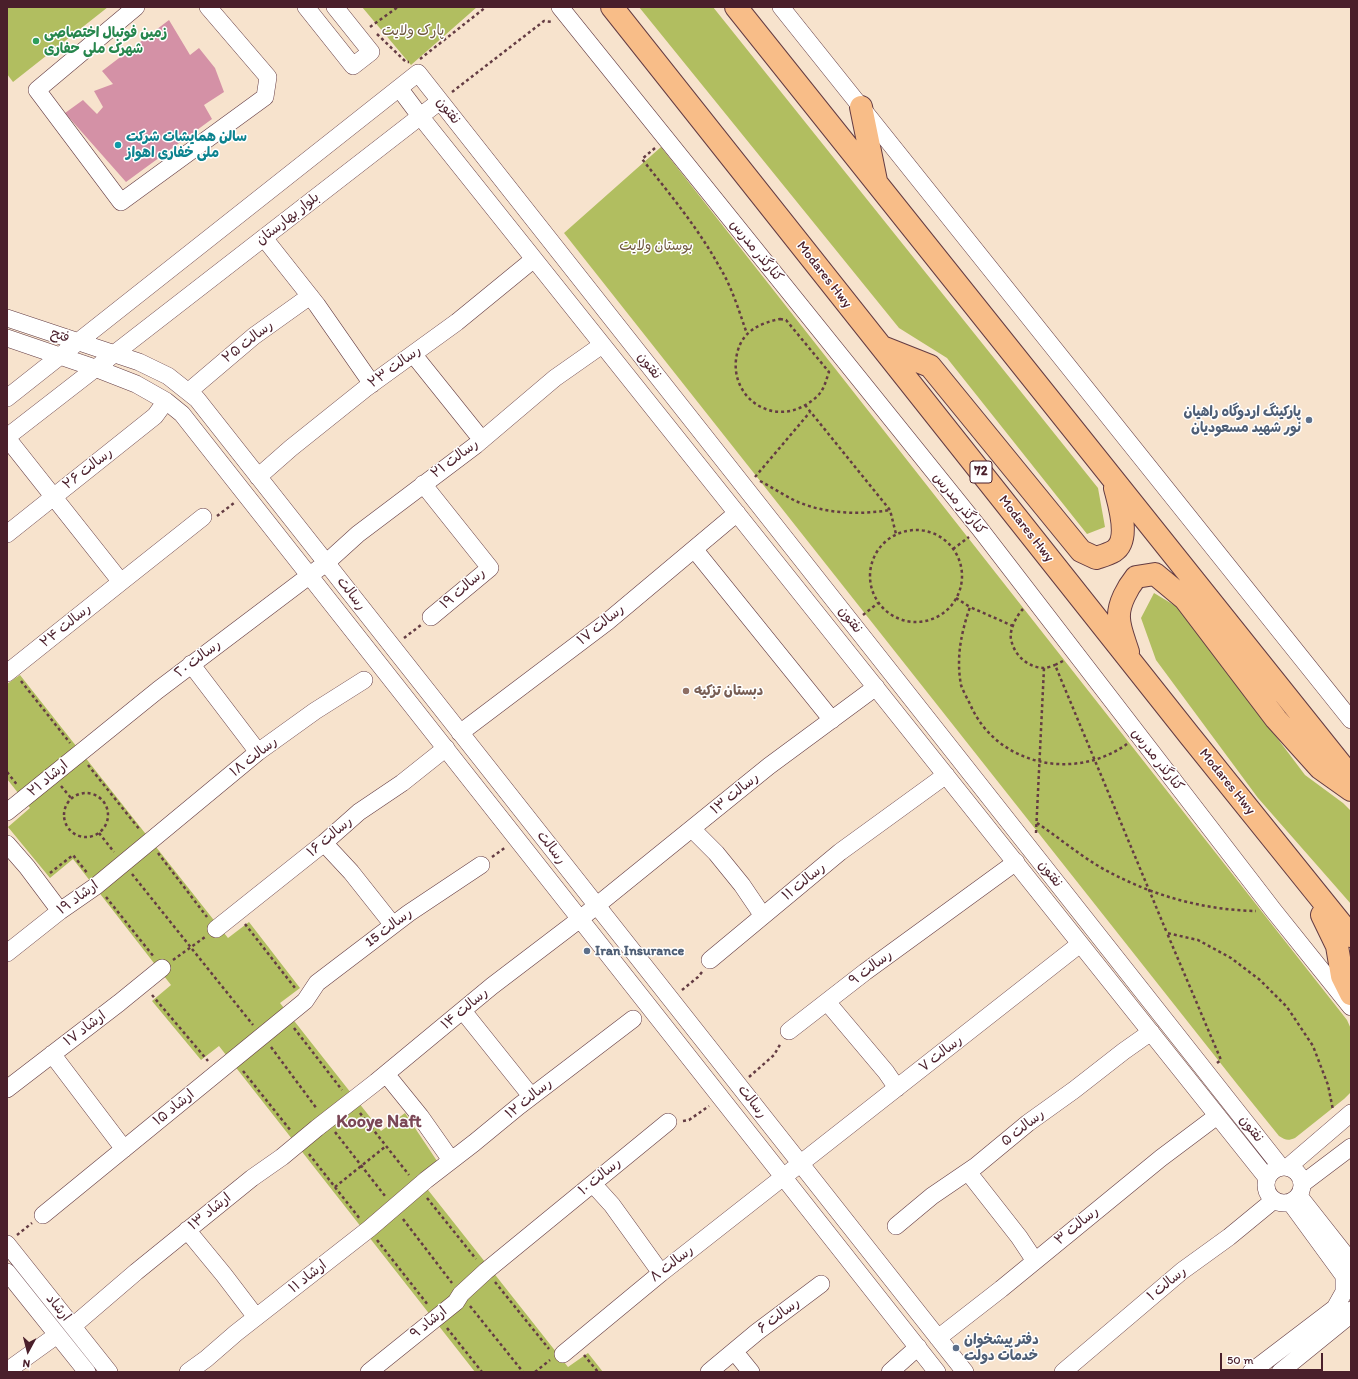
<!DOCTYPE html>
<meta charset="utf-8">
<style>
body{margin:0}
#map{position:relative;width:1358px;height:1379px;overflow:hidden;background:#f7e3cd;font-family:Itim,sans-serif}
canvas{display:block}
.frame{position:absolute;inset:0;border:8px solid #4a1f2b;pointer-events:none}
.north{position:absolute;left:8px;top:1331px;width:40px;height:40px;-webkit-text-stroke:3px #fff;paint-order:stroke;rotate:187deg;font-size:11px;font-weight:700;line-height:16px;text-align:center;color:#4a1f2b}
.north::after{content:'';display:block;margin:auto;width:14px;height:18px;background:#4a1f2b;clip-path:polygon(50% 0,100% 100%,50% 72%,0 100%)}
.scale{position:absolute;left:1220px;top:1353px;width:103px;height:18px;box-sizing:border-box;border:2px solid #4a1f2b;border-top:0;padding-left:5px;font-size:12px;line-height:14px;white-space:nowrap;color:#4a1f2b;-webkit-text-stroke:3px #fff;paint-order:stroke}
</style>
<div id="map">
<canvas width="1358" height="1379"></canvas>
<div class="frame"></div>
<div class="north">N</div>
<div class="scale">50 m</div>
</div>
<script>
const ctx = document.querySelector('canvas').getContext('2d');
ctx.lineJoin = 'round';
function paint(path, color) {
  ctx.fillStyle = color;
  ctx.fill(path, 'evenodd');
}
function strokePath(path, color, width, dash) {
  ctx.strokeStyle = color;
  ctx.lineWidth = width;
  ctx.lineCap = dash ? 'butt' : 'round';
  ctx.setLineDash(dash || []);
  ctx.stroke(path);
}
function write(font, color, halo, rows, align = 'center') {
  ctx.font = font + ' Itim,"Playpen Sans Arabic",sans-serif';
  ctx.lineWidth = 3;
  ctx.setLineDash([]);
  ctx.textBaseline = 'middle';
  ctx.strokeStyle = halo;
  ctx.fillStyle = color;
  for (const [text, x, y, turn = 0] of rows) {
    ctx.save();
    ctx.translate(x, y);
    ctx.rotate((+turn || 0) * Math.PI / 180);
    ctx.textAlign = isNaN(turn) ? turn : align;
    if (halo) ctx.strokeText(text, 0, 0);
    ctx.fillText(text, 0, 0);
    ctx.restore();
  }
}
paint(new Path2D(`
 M7,7H108L13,82L7,74Z
 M362,7H477L411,65Z
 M639,7H713L1098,488L1105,527L1087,534L947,358L899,328Z
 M661,147L1347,1020L1351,1029V1092L1344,1099L1295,1138C1288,1141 1285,1140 1279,1136L1237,1084L564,233Z
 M1154,593L1179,608L1305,775L1343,803L1351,811V904L1258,798L1156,660L1141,618Z
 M20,675L228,938L249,922L300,988L280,1003L381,1131L405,1113L437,1161L417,1176L568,1367L588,1353L603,1372H475L219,1046L201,1060L152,1001L171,985L73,859L50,878L8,827L30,808L7,779V684Z`), '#b1be60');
paint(new Path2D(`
 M169,20L190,55L199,48L215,68L224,92L204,105L212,119L126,182L65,113L83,100L97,114L103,107L94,91L113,84L102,71Z`), '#d491a6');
const minor = new Path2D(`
 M136,7L37,90L121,202L265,97L268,77L208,7
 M306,7L353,66L371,52L335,7
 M560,7L980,529L1274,911L1351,1007
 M781,7L1351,720
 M399,88L420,116L1267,1178
 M264,238L317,305L372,384
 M7,318L139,362L168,376L197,399L965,1372
 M7,338L95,368L136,384L166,401L182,414L937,1372
 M413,354L482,440
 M188,392L254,336L310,296
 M7,398L418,73L1281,1167
 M7,437L440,101
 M7,438L121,582L203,517
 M258,477L291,448L366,388L457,322L534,259
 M423,484L490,568L431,617
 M7,534L155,416L166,401
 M694,549L832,720
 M191,664L258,752
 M7,673L121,582
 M460,733L607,622L737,513
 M7,812L158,690L326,563L358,534L476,445L555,378L602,345
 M692,829L716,853L742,885L763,916
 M324,843L351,872L393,925
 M7,844L27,867L60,911
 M216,929L324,843L359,812L402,783L446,748
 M7,953L60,911L96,886L258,752L315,711L364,680
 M710,960L840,852L946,775
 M827,1002L886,1072L897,1088
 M463,1011L531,1096
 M789,1031L865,972L1016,862
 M52,1054L124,1149
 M386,1074L420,1116L451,1160
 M7,1089L119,1003L162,968
 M1288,1167L1351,1113
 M1266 1185a18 18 0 1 1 36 0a18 18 0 1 1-36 0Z
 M968,1172L1019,1237L1035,1261
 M593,1184L612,1205L661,1273
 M1302,1184L1351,1147
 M1299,1196L1351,1262
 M43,1215L305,1001L317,983L409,913L481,865
 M896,1226L932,1196L976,1166L1028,1123L1074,1090L1124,1051L1151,1032
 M187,1230L224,1275L256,1317
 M7,1244L109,1372
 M7,1272L87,1372
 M73,1326L136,1272L252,1178L282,1157L317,1128L376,1082L492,986L580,919L769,766L876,687
 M938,1338L1001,1289L1161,1158L1217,1116
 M734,1351L751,1372
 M563,1354L661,1273L1080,944
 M7,1371L57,1335
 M188,1372L206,1359L236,1333L369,1229L426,1180L474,1143L519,1106L633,1019
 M369,1372L456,1302L461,1294L486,1271L668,1122
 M709,1372L757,1332L821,1284
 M890,1372L918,1347
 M1063,1372L1182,1271L1229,1237L1274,1200
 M1251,1372L1335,1308L1344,1292V1276L1290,1202
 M1280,1372L1344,1320L1351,1310`);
const highway = new Path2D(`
 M612,7L1190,736L1351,936
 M736,7L1351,777
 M861,107L876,181
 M882,347L930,366L1081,551L1096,558C1102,556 1109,554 1114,551C1131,540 1119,504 1115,488
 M1128,652C1125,642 1119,628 1119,618C1118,604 1128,587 1136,577L1155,574L1185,599L1276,719L1320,768L1351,790
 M1322,915L1337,946L1342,976L1351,994`);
strokePath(minor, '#643c43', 18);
strokePath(highway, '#643c43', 24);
strokePath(new Path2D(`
 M370,27L398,7
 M377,34L406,62H409
 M420,59L486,7
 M452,92L544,21L552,22
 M655,148L642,159C669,193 698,228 719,266C732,287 739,311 747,334
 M780,319L786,320L829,372C827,377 826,382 824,386C821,394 814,400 807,404C769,428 725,393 738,350C744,330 761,323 780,319Z
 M805,405L890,510L896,534
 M755,477L810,412
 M760,481C773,488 785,496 798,502C827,514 860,515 890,510
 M217,516L234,503
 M870 576a46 46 0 1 1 92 0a46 46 0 1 1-92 0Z
 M953,549L969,537
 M956,598L970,607
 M1023,609C1017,615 1009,630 1011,639C1014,655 1027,667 1043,668C1047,668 1052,666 1055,665
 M863,615L878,603
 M1013,626L970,607C961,633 956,658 961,685C963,691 967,698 970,704C996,765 1074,782 1127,744
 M404,638L421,625
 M1063,661L1055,665L1167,933
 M21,681L70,743
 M88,765L140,830
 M7,772L18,786
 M61,786L71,798
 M64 815a22 22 0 1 1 44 0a22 22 0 1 1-44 0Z
 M1037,823C1058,837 1078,854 1100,867C1147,894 1201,910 1256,911
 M99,833L114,852
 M1036,833L1044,668
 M158,853L207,917
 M492,857L506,847
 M50,873L73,855L88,874
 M132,874L253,1025
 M106,897L154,957
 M245,924L295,988
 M173,960L205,937
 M682,990L698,977L702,972
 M152,995L208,1061
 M294,1028L342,1090
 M271,1047L317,1109
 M1217,1063L1221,1060L1167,933L1198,940L1231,958L1260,980L1287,1007L1313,1046L1328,1085L1333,1110
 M243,1071L291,1131
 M749,1077L774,1055L781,1043
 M360,1113L409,1175
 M683,1121L689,1120L709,1106
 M335,1132L385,1196
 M309,1154L360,1219
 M335,1187L386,1146
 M427,1198L476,1259
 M403,1219L452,1283
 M17,1235L32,1223
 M377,1240L428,1305
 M495,1282L549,1349
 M470,1306L523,1372
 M447,1328L482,1372
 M584,1355L598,1372
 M535,1372L550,1360`), '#643c43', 2.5, [3, 3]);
strokePath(minor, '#fff', 17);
strokePath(highway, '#f8bd88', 22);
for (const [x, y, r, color] of [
 [36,41,4,"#2e9e5b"],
 [118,145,4,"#0f9aa8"],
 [1309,420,4,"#5c6f8a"],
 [686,691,4,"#8d6e63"],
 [587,951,4,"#5c6f8a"],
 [956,1348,4,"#5c6f8a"]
]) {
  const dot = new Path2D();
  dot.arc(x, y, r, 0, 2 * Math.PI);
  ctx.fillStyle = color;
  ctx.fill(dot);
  strokePath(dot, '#fff', 1.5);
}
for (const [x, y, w] of [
 [981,472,22]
]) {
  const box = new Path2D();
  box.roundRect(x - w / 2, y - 11, w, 22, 3);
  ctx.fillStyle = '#fff';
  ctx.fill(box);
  strokePath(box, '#4a1f2b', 1);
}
write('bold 13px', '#4a1f2b', null, [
 ["72",981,472]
]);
write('14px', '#6e573e', '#fff', [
 ["پارک ولایت",413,31],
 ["بوستان ولایت",656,246]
]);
write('bold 14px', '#27864d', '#fff', [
 ["زمین فوتبال اختصاصی",44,33],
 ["شهرک ملی حفاری",44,49]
], 'left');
write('14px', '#4a1f2b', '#fff', [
 ["نفتون",448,111,52],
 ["بلوار بهارستان",288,219,-38],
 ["کنارگذر مدرس",756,251,51],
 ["Modares Hwy",824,275,52],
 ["فتح",60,336,19],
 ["رسالت ۲۵",248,342,-38],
 ["نفتون",649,366,52],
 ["رسالت ۲۳",395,367,-36],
 ["رسالت ۲۱",455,459,-37],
 ["رسالت ۲۶",88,469,-38],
 ["کنارگذر مدرس",959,504,51],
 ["Modares Hwy",1026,529,52],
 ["رسالت ۱۹",463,589,-41],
 ["رسالت",351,594,52],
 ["نفتون",850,620,52],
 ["رسالت ۱۷",601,625,-39],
 ["رسالت ۲۴",66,626,-39],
 ["رسالت ٢٠",198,659,-37],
 ["رسالت ۱۸",254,757,-38],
 ["کنارگذر مدرس",1157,760,52],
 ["ارشاد ۲۱",48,779,-40],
 ["Modares Hwy",1227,782,51],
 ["رسالت ۱۳",735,794,-39],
 ["رسالت ۱۶",330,837,-40],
 ["رسالت",551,848,52],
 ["نفتون",1050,874,52],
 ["رسالت ۱۱",804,882,-39],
 ["ارشاد ۱۹",78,898,-36],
 ["رسالت 15",389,928,-37],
 ["رسالت ۹",871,968,-37],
 ["رسالت ۱۴",465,1009,-40],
 ["ارشاد ۱۷",85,1029,-37],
 ["رسالت ۷",941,1054,-38],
 ["رسالت ۱۲",529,1099,-39],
 ["رسالت",752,1102,52],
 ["ارشاد ۱۵",174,1108,-39],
 ["رسالت ۵",1023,1128,-38],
 ["نفتون",1251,1129,52],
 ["رسالت ۱۰",600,1177,-39],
 ["ارشاد ۱۳",210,1212,-39],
 ["رسالت ۳",1077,1226,-39],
 ["رسالت ۸",672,1264,-38],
 ["ارشاد ۱۱",308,1277,-38],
 ["رسالت ۱",1167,1284,-39],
 ["ارشاد",58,1308,51],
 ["رسالت ۶",779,1316,-37],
 ["ارشاد ۹",429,1323,-39]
]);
write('bold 14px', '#0d838f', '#fff', [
 ["سالن همایشات شرکت",126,137],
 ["ملی خفاری اهواز",126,153]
], 'left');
write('bold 14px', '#4e5e75', '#fff', [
 ["پارکینگ اردوگاه راهیان",1301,412,"right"],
 ["نور شهید مسعودیان",1301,428,"right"],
 ["Iran Insurance",595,951],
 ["دفتر پیشخوان",964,1340],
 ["خدمات دولت",964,1356]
], 'left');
write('bold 14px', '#785e54', '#fff', [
 ["دبستان تزکیه",694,691]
], 'left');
write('bold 18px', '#7a4756', '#fff', [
 ["Kooye Naft",379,1122]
]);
</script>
